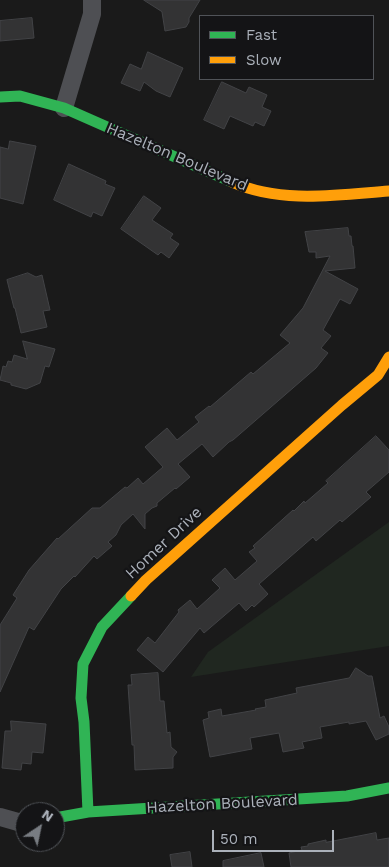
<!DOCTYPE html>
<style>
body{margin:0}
#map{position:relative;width:389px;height:867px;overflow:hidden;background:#1a1a1a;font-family:"Work Sans",sans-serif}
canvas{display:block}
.legend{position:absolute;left:199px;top:15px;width:175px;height:65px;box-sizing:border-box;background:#141416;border:1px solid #505358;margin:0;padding:6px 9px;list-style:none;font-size:15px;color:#abb1ba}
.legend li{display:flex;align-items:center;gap:10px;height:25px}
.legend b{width:25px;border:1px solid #505358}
.north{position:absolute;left:15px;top:802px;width:50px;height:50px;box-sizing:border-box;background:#141416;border:1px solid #505358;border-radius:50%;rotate:34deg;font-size:14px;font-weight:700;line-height:20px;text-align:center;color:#abb1ba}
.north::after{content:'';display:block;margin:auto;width:18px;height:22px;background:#787c82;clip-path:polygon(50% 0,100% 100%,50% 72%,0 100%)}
.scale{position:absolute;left:212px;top:830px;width:122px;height:22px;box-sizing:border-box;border:2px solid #abb1ba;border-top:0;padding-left:6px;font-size:15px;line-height:18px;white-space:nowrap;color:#abb1ba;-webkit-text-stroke:4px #141416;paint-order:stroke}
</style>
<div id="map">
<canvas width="389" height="867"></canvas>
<ul class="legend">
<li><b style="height:6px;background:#30b455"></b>Fast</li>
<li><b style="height:6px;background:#ff9f0a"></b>Slow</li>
</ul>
<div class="north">N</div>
<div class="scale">50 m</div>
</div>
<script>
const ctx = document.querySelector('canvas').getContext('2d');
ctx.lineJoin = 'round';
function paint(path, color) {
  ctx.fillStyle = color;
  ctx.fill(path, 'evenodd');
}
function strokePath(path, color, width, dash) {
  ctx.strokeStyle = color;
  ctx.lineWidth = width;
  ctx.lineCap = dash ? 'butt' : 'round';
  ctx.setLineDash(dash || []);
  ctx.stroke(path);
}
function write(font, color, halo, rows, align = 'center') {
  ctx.font = font + ' "Work Sans",sans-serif';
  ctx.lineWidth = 4.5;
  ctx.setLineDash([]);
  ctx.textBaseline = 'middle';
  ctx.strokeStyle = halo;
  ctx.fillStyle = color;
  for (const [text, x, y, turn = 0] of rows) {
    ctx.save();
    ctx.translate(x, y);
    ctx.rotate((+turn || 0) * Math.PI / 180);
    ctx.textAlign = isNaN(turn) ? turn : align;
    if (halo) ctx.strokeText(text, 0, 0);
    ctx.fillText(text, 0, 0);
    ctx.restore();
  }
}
paint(new Path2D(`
 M389,522V646L191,677L208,652Z`), '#202720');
const building = new Path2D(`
 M144,0H200L189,18V22L186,27L165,31L162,12Z
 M32,18L34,38L0,41V21Z
 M148,52L183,68L170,97L156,91L144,82L140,91L121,83L130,64L141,69Z
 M222,82L246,93L249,87L267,95L262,107L271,111L264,126L255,122L253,126L230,116L224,129L204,120Z
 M10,141L36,146L23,204L0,198V147L8,149Z
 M69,164L106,181L105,184L115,188L102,216L93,212L91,217L54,200Z
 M144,196L161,208L152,220L173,234L170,238L179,244L169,258L161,252L158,255L121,229Z
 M348,228L349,236H351L352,246H353L355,268L325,271L358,289L350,304L340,299L323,330L331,336L321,348L328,353L316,368L233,440L229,442L213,457L202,444L178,464L190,477L176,489L175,488L157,503V506L152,508L145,514V529L133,514L121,525L116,535L108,542L112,546L97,559L94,556L75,577L74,576L61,589L34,630L29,627L0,692V625L17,598L13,595L29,570L57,538L58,539L92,508H100L125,487L127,488L138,478L143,484L163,467L145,447L167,428L177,440L199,422L195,417L209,406L210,407L251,372L253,374L290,343L280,335L303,308L330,256L316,258V252H309L305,232Z
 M28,273L36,277L42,275L50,310L43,311L47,327L21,333L15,308H14L7,280Z
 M23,341L55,349L49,367L45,366L40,383L26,389L11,385V383L0,380L3,366L6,367L8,361L12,362L14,355L27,359Z
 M376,436L389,450V472L366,492L371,497L342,522L340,520L316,541L313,537L259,584L268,594L254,607L252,605L246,611L239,603L204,633L200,628L163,672L137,650L148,637L155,643L179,612L178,610L190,600L197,609L220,588L212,580L225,568L235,580L257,561L249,552L255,548L253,546L293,510L294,511L304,501L305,503L328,483L326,481Z
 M356,668L368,676H372L380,718L384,716L389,727V734L376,740L366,721L349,724V722L320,727L322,738L302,742L304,748L283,752L279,733L250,738L252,749L210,757L203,720L209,718L208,712L221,709L222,716L256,710L255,709L266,707L265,700L297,693L296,688L349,678Z
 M158,673L160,701H164L167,733L170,732L171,747L177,752L173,757V768L135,770L134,745H132L128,685H132L131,675Z
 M11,721L46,724L43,753L32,752L31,764L22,763L21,770L2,768L5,731H11Z
 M376,833L377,840L389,838V867H291L289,853L302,850L301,847L308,846V844L326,840V842Z
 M190,852L192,867H172L170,855Z
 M261,853L264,867H223V861Z`);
paint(building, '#333334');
strokePath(building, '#424346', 1);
strokePath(new Path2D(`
 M64,108L92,14V0
 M0,817L25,824`), '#4e4f53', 18);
strokePath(new Path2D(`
 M0,97L20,96L64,108L232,182
 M88,812L84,722L81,698L83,664L102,627L131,596
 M55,818L88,812L347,796L389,788`), '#30b455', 11);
strokePath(new Path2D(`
 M232,182C281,204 337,195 389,191
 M131,596L146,580L342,405L378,375L389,357`), '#ff9f0a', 11);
write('16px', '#abb1ba', '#141416', [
 ["Hazelton Boulevard",177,157,23],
 ["Homer Drive",164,543,-43],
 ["Hazelton Boulevard",222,804,-3]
]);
</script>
